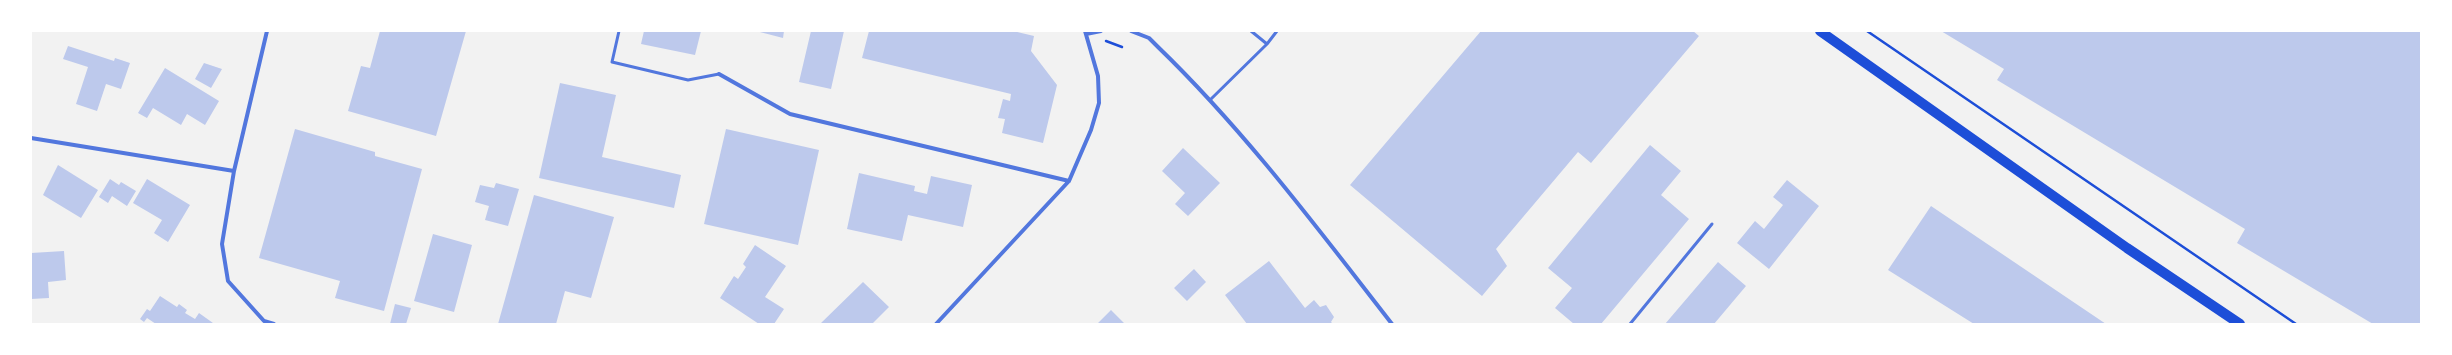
<!DOCTYPE html>
<style>
body{margin:0}
#map{position:relative;width:2452px;height:355px;overflow:hidden;background:#f2f2f2;font-family:"Source Serif 4",serif}
canvas{display:block}
.frame{position:absolute;inset:0;border:32px solid #fff;pointer-events:none}
</style>
<div id="map">
<canvas width="2452" height="355"></canvas>
<div class="frame"></div>
</div>
<script>
const ctx = document.querySelector('canvas').getContext('2d');
ctx.lineJoin = 'round';
function paint(path, color) {
  ctx.fillStyle = color;
  ctx.fill(path, 'evenodd');
}
function strokePath(path, color, width, dash) {
  ctx.strokeStyle = color;
  ctx.lineWidth = width;
  ctx.lineCap = dash ? 'butt' : 'round';
  ctx.setLineDash(dash || []);
  ctx.stroke(path);
}
paint(new Path2D(`
 M380,31H466L436,136L348,111L361,66L370,68Z
 M644,31H701L695,55L641,44Z
 M756,31H784L783,38Z
 M811,31H844L831,89L799,82Z
 M869,31H1013L1034,36L1031,51L1057,85L1043,143L1002,133L1005,119L998,118L1003,99L1010,101L1011,94L862,58Z
 M1481,31H1693L1699,36L1591,163L1578,152L1496,249L1507,266L1482,296L1350,185Z
 M1941,31H2421V324H2373L2237,243L2245,229L1997,80L2004,69Z
 M68,46L114,61L115,58L130,63L121,89L106,84L97,111L76,104L88,67L63,59Z
 M204,63L222,69L211,88L195,79Z
 M165,68L219,101L205,125L187,114L181,125L153,108L147,118L138,113Z
 M560,83L616,95L602,157L681,175L674,208L539,178Z
 M295,129L375,152V156L422,169L384,311L335,298L340,281L259,258Z
 M726,129L819,150L798,245L704,224Z
 M1650,145L1681,171L1661,195L1689,219L1601,324H1574L1555,308L1572,288L1548,268Z
 M1183,148L1220,183L1188,216L1175,204L1185,193L1162,171Z
 M58,165L98,190L81,218L43,195Z
 M859,173L915,186L914,191L927,194L931,176L972,185L963,227L908,215L902,241L847,229Z
 M110,179L119,185L121,182L136,191L127,206L112,196L108,203L99,197Z
 M147,179L190,205L168,242L154,233L162,220L133,203Z
 M1787,180L1819,206L1769,269L1737,243L1755,221L1764,229L1783,205L1773,197Z
 M496,183L519,189L508,226L485,220L489,206L475,202L480,185L494,188Z
 M534,195L614,217L591,298L565,291L556,324H498Z
 M1931,206L2106,324H1974L1888,270Z
 M433,234L472,245L454,312L414,301Z
 M755,245L786,266L765,297L784,309L774,324H759L720,298L734,276L738,279L746,267L743,264Z
 M64,251L66,280L48,282L49,298L31,299V253Z
 M1269,261L1305,308L1314,300L1320,307L1326,305L1334,317L1331,322L1333,324H1247L1225,295Z
 M1718,262L1746,286L1714,324H1665Z
 M1194,269L1206,282L1187,301L1174,288Z
 M863,282L889,307L872,324H820Z
 M160,296L177,307L179,304L187,310L185,313L195,319L199,313L213,323L156,324L147,318L144,322L140,319L147,309L150,311Z
 M395,304L411,308L406,324H390Z
 M1111,310L1125,324H1097Z`), '#bdc9ec');
strokePath(new Path2D(`
 M1867,31L2296,324
 M1106,41L1122,47`), '#1d4ed8', 2.5);
strokePath(new Path2D(`
 M619,31L612,62L688,80L719,74
 M1267,44L1277,31
 M1210,100L1267,44L1251,31
 M1630,324L1712,224`), '#5277de', 3);
strokePath(new Path2D(`
 M267,31L234,171L222,244L228,281L264,321L274,324
 M1131,31L1149,38L1158,47C1245,131 1318,229 1392,324
 M1086,34L1101,31
 M719,74L790,114L1069,181
 M31,138L234,171
 M936,324L1069,181L1091,130L1099,103L1098,76L1085,31`), '#5277de', 4);
strokePath(new Path2D(`
 M1820,31L2127,248L2240,324`), '#1d4ed8', 10);
</script>
